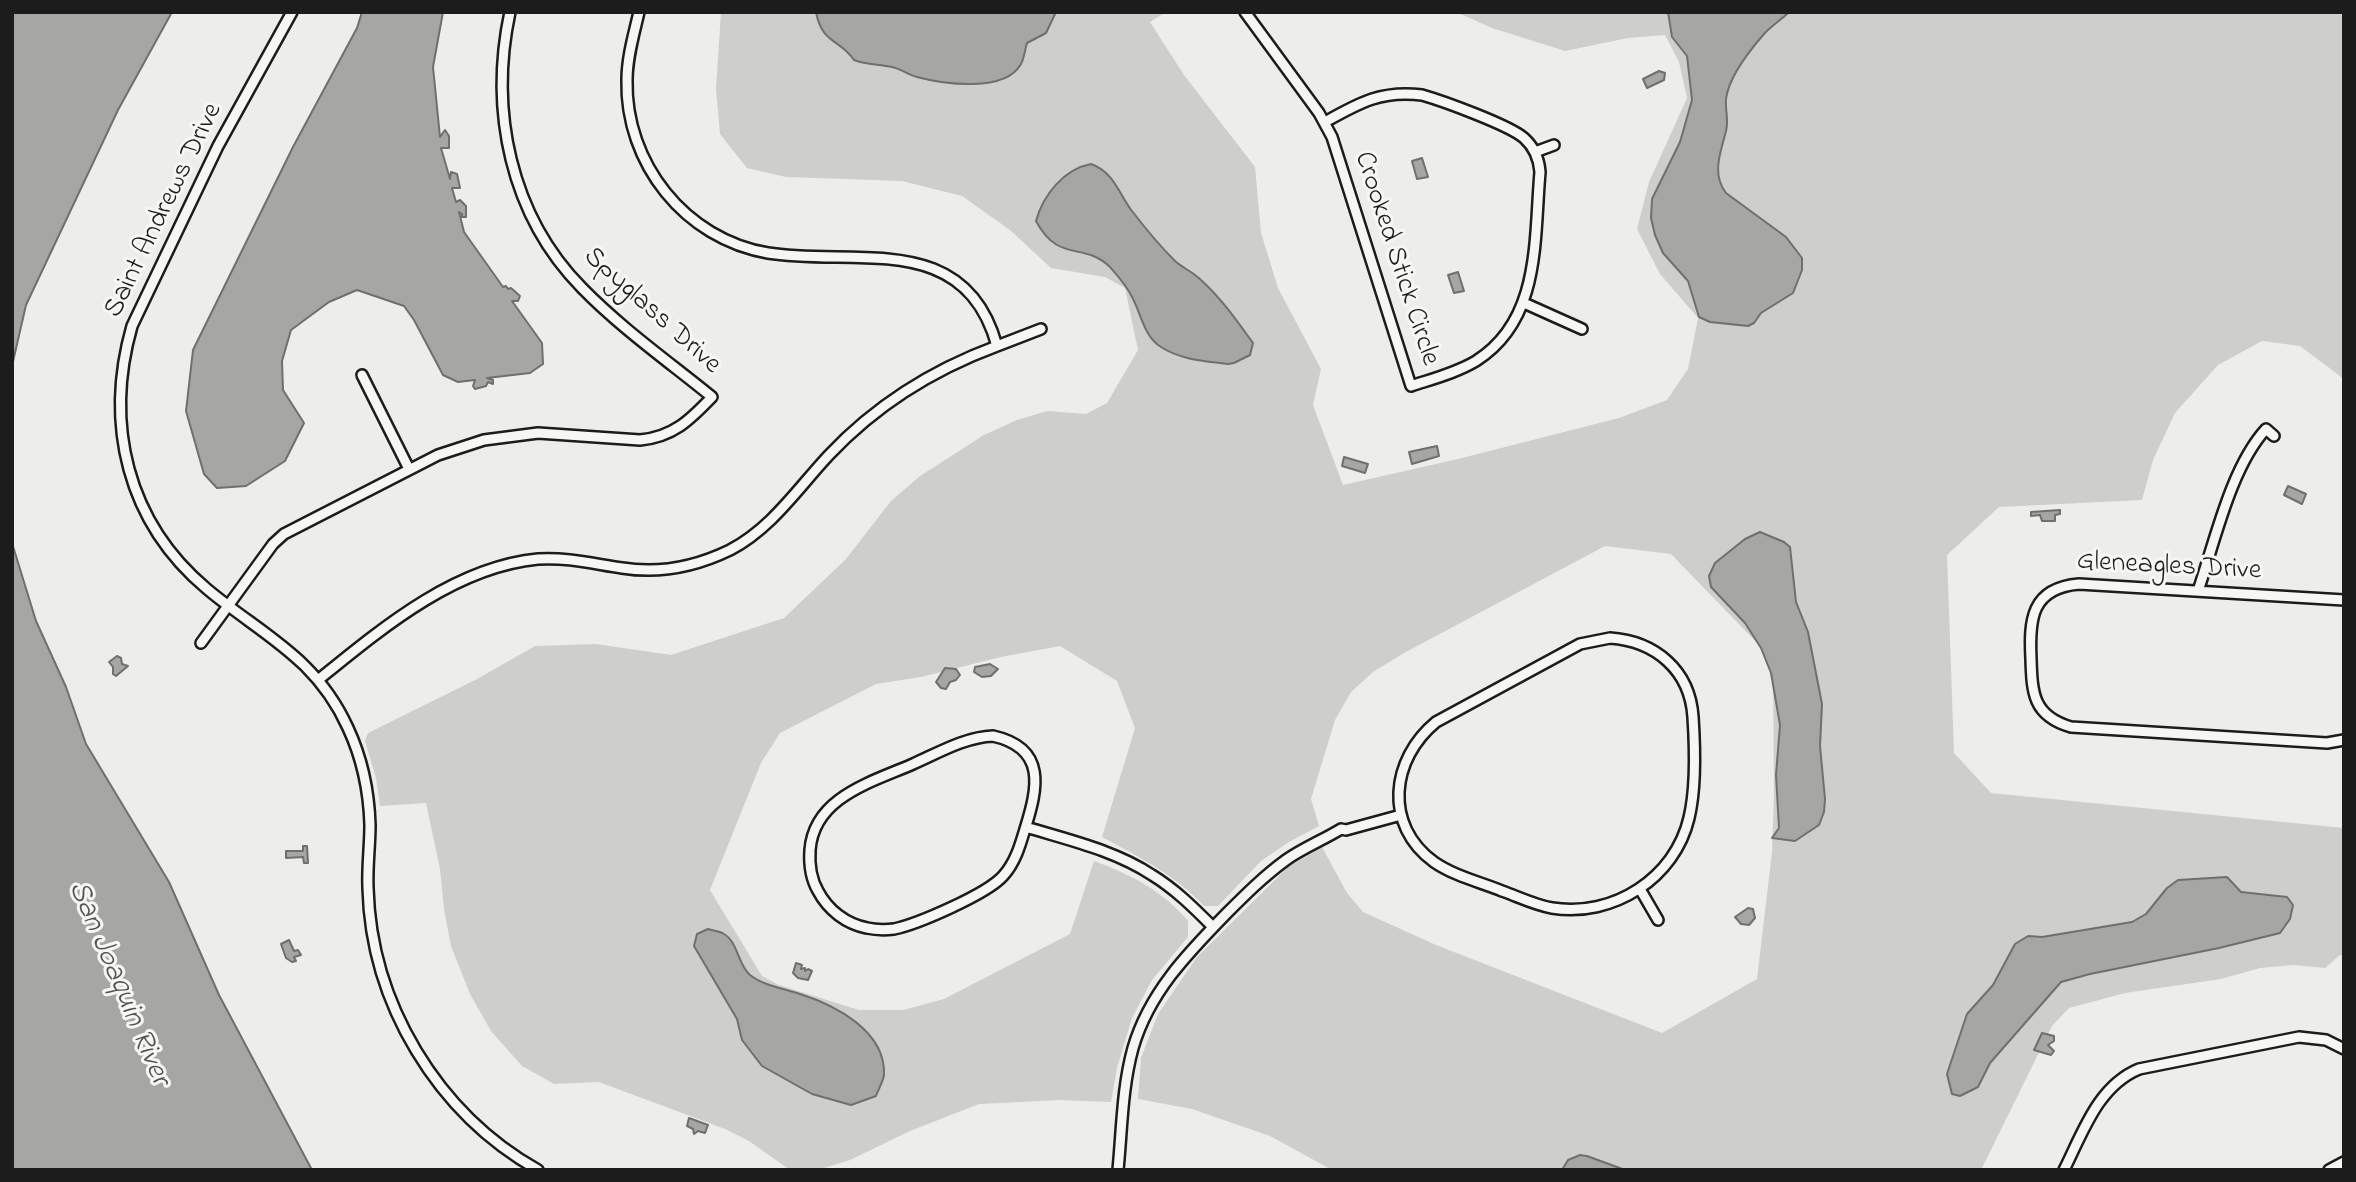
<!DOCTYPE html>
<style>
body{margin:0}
#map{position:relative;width:2356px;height:1182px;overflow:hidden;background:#edede9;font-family:"Indie Flower",sans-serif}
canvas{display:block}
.frame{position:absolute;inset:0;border:14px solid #1c1c1c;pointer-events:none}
</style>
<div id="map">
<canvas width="2356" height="1182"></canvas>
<div class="frame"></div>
</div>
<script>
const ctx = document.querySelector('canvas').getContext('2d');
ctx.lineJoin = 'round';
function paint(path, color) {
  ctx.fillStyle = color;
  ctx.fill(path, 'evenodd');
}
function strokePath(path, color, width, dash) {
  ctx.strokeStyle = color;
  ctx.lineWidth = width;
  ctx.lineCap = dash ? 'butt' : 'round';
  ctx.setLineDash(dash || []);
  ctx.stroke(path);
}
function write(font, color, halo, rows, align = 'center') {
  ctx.font = font + ' "Indie Flower",sans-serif';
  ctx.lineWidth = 6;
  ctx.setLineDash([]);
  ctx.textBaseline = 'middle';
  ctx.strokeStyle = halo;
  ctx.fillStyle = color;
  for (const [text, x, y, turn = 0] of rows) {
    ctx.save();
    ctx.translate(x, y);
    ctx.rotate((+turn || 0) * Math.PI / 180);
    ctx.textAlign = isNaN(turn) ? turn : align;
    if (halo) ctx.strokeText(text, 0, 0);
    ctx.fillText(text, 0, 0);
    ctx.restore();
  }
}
paint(new Path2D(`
 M721,12H1166L1150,22L1184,75L1255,167L1261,233L1278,288L1321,369L1313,405L1343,485L1458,459L1619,418L1667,400L1688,369L1698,318L1660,274L1637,229L1649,182L1687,98L1679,62L1665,35L1628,38L1565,51L1492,28L1456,12H2344V379L2300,346L2262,341L2218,365L2175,413L2153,460L2142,500L1999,507L1947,555L1954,753L1991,793L2344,828V955H2340L2325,968L2294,965L2260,968L2221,979L2125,993L2069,1008L2052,1026L1981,1170H1332L1270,1136L1192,1109L1138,1099L1141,1058L1158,1014L1197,957L1288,867L1322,847L1347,893L1363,912L1436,945L1662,1033L1757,979L1772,852L1774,795L1773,669L1763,649L1671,554L1605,546L1404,653L1373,672L1351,692L1335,720L1311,799L1319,826L1289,842L1261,861L1218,906H1204C1175,875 1139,857 1102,837L1135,728L1117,681L1060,646L1001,657L921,677L876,684L780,733L761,763L710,890L762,976L779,985L859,1010H903L944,999L1070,934L1094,861C1130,874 1163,891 1188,921V937L1152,980L1132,1018L1117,1068L1111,1102L1061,1100L979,1104L910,1131L850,1160L821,1169L790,1170L749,1141L725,1129L599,1082L554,1084L522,1066L491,1031L470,994L451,946L444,909L440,869L426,803L380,806L376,778L365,741L368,733L477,679L535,646L596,644L671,655L784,618L846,559L891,501L920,476L984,435L1017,420L1047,411L1086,414L1107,403L1138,350L1125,288L1105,277L1051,268L1010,230L962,196L902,181L786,177L747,168L720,134L716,89Z`), '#cececb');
const water = new Path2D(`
 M12,12H172L118,110L26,305L12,366Z
 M362,12H443L433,67L440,137L445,130L449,136V148H441L450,179L451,172L457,174L460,188H452L456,202L460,200L466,206V217H462V214L459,212L464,232L503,287L506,286L508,289L511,288L520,296L518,301H512L542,343L543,364L530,373L487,378L493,380V384L488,382L486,386L475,389L473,386L475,380L458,382L443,375L414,320L404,306L357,290L329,302L291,330L282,361L283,390L304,423L285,461L246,486L217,488L204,474L186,411L193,350L293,147L357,28Z
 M816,12H1056L1046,33L1027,43C1025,49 1024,59 1021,64C1005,93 943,84 917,77C909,75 901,69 892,67C879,64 867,65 854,60C840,39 822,44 816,12Z
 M1668,12H1789C1781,20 1771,26 1764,34C1750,50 1729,76 1726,99C1725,110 1729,120 1726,131C1721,152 1711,173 1726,193L1786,237L1802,258V270L1793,293L1761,313L1754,323L1748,326L1710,322L1699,317L1688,281L1663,253L1655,235L1651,218L1652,199L1680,142L1692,100L1687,56L1672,37Z
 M1659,71L1665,73L1664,80L1647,88L1643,79Z
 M1422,158L1428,177L1417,179L1412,161Z
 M1091,164C1114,172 1119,194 1132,211C1145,228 1160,246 1175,261C1183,268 1193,272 1201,280C1221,298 1237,321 1253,343L1250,355L1234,363L1228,364C1205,361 1181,360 1161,347C1144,337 1141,313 1132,297C1127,286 1118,276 1110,267C1083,241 1059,264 1036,221C1043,195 1064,169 1091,164Z
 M1458,272L1464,291L1454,293L1448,275Z
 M1437,446L1439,456L1412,464L1409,452Z
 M1344,457L1368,464L1365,473L1342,466Z
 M2288,486L2306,494L2302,504L2284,495Z
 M2060,510V514L2055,515V521H2042L2040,515L2031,516V512Z
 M1760,532L1784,542L1790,547L1796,602L1808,632L1822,704L1820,746L1825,799L1824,812L1819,825L1795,841L1772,838L1779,828L1776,775L1780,725L1771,673L1761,648L1745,623L1711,587L1709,576L1715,563L1745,539Z
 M12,543L36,621L66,687L86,744L169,882L219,995L312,1170H12Z
 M117,656L121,658L122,664L128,666L116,676L113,674V667L109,662Z
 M990,664L998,669L991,676L982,677L974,672L975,667Z
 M945,668L956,669L960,675L956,680L950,682L946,689L941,688L936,682Z
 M303,846H307L308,863H304L303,857L286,858V851H303Z
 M2227,877L2241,892L2287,897L2293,905L2290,919L2280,933L2219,948L2090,974L2061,982L1990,1063L1978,1087L1960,1096L1952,1094L1947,1074L1967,1014L1993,985L2015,944L2028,936L2042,937L2132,922L2146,914L2167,888L2178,880Z
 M1748,908L1753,909L1755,918L1749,925L1741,924L1735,917Z
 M708,929C713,931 720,931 724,934C738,942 738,965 750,975C764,986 783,988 800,994C835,1005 886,1031 884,1075C883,1082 878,1090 876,1096L851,1105L812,1094L762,1066L742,1040L737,1019L694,946L697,934Z
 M289,940L294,951L298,950L301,955L294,957L296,961L292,962L286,958L281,944Z
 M796,963L802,965L801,969L805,968V971L808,969L812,971L808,980L798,978L793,973Z
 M2042,1033L2054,1036V1041L2048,1045L2054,1051L2051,1055L2034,1050Z
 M689,1118L708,1125L705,1133L698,1131L694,1134L693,1129L687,1126Z
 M1580,1155L1587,1156L1625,1170H1562L1568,1160Z`);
paint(water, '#a6a6a3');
strokePath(water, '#6f6f6d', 2);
const minor = new Path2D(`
 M292,12L218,146L132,326C104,424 127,522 207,589C262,635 316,657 348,728C362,758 369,791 370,825C370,846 367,867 368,888C371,1003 437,1113 538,1170
 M1245,12L1319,113L1332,137L1411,386C1432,379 1456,373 1476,361C1541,320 1534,240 1540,172C1539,159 1534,147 1524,138C1509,125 1443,101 1422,95C1381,90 1359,103 1325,122
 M1535,152L1554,145
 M1524,303L1582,329
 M997,346L1041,329
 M362,375L409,469
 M2198,591C2215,541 2231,467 2266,429L2274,436
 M2344,600L2079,584C2031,588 2029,620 2031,659C2032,693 2033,716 2071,727L2327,743L2344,740
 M1610,638C1655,641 1690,670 1693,717C1695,747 1696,789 1689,818C1675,878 1613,918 1552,908C1535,905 1519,897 1502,891C1480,882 1454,876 1434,862C1383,825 1391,759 1436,722L1580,644Z
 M201,643L273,544L284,534L438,455L484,440L538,433L640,440C673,437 690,420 712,397C669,362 621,328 582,288C510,215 489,110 510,12
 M318,680C381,629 454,567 538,559C567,557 594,564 622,568C659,574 697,566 730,550C772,528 798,488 829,455C877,404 932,370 997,346C965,229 855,267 768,253C685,239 625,163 627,80C627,57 634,34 639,12
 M993,736C1047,748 1038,788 1025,829C1020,846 1015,863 1003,876C987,894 918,924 894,929C885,930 876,930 867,928C846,924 828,910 818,891C811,879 809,865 810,850C814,797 872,782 913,764C938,753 965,737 993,736Z
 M1026,827C1068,840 1114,850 1152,875C1175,889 1194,908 1213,927
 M1640,889L1658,920
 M1118,1170C1122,1129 1122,1088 1133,1048C1149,993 1187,954 1226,914C1245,895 1264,876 1286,860C1303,848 1323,840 1341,829L1346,830L1401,815
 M2064,1170C2083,1132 2098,1086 2139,1069L2299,1037L2326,1040L2344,1049
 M2329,1170L2344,1162`);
strokePath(minor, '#1c1c1c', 14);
strokePath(minor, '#f6f6f2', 9);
write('28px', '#1c1c1c', '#f6f6f2', [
 ["Saint Andrews Drive",165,211,-64],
 ["Crooked Stick Circle",1395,259,72],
 ["Spyglass Drive",651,312,42],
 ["Gleneagles Drive",2169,568,3]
]);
write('italic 30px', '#535352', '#f6f6f2', [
 ["San Joaquin River",117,984,67]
]);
</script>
